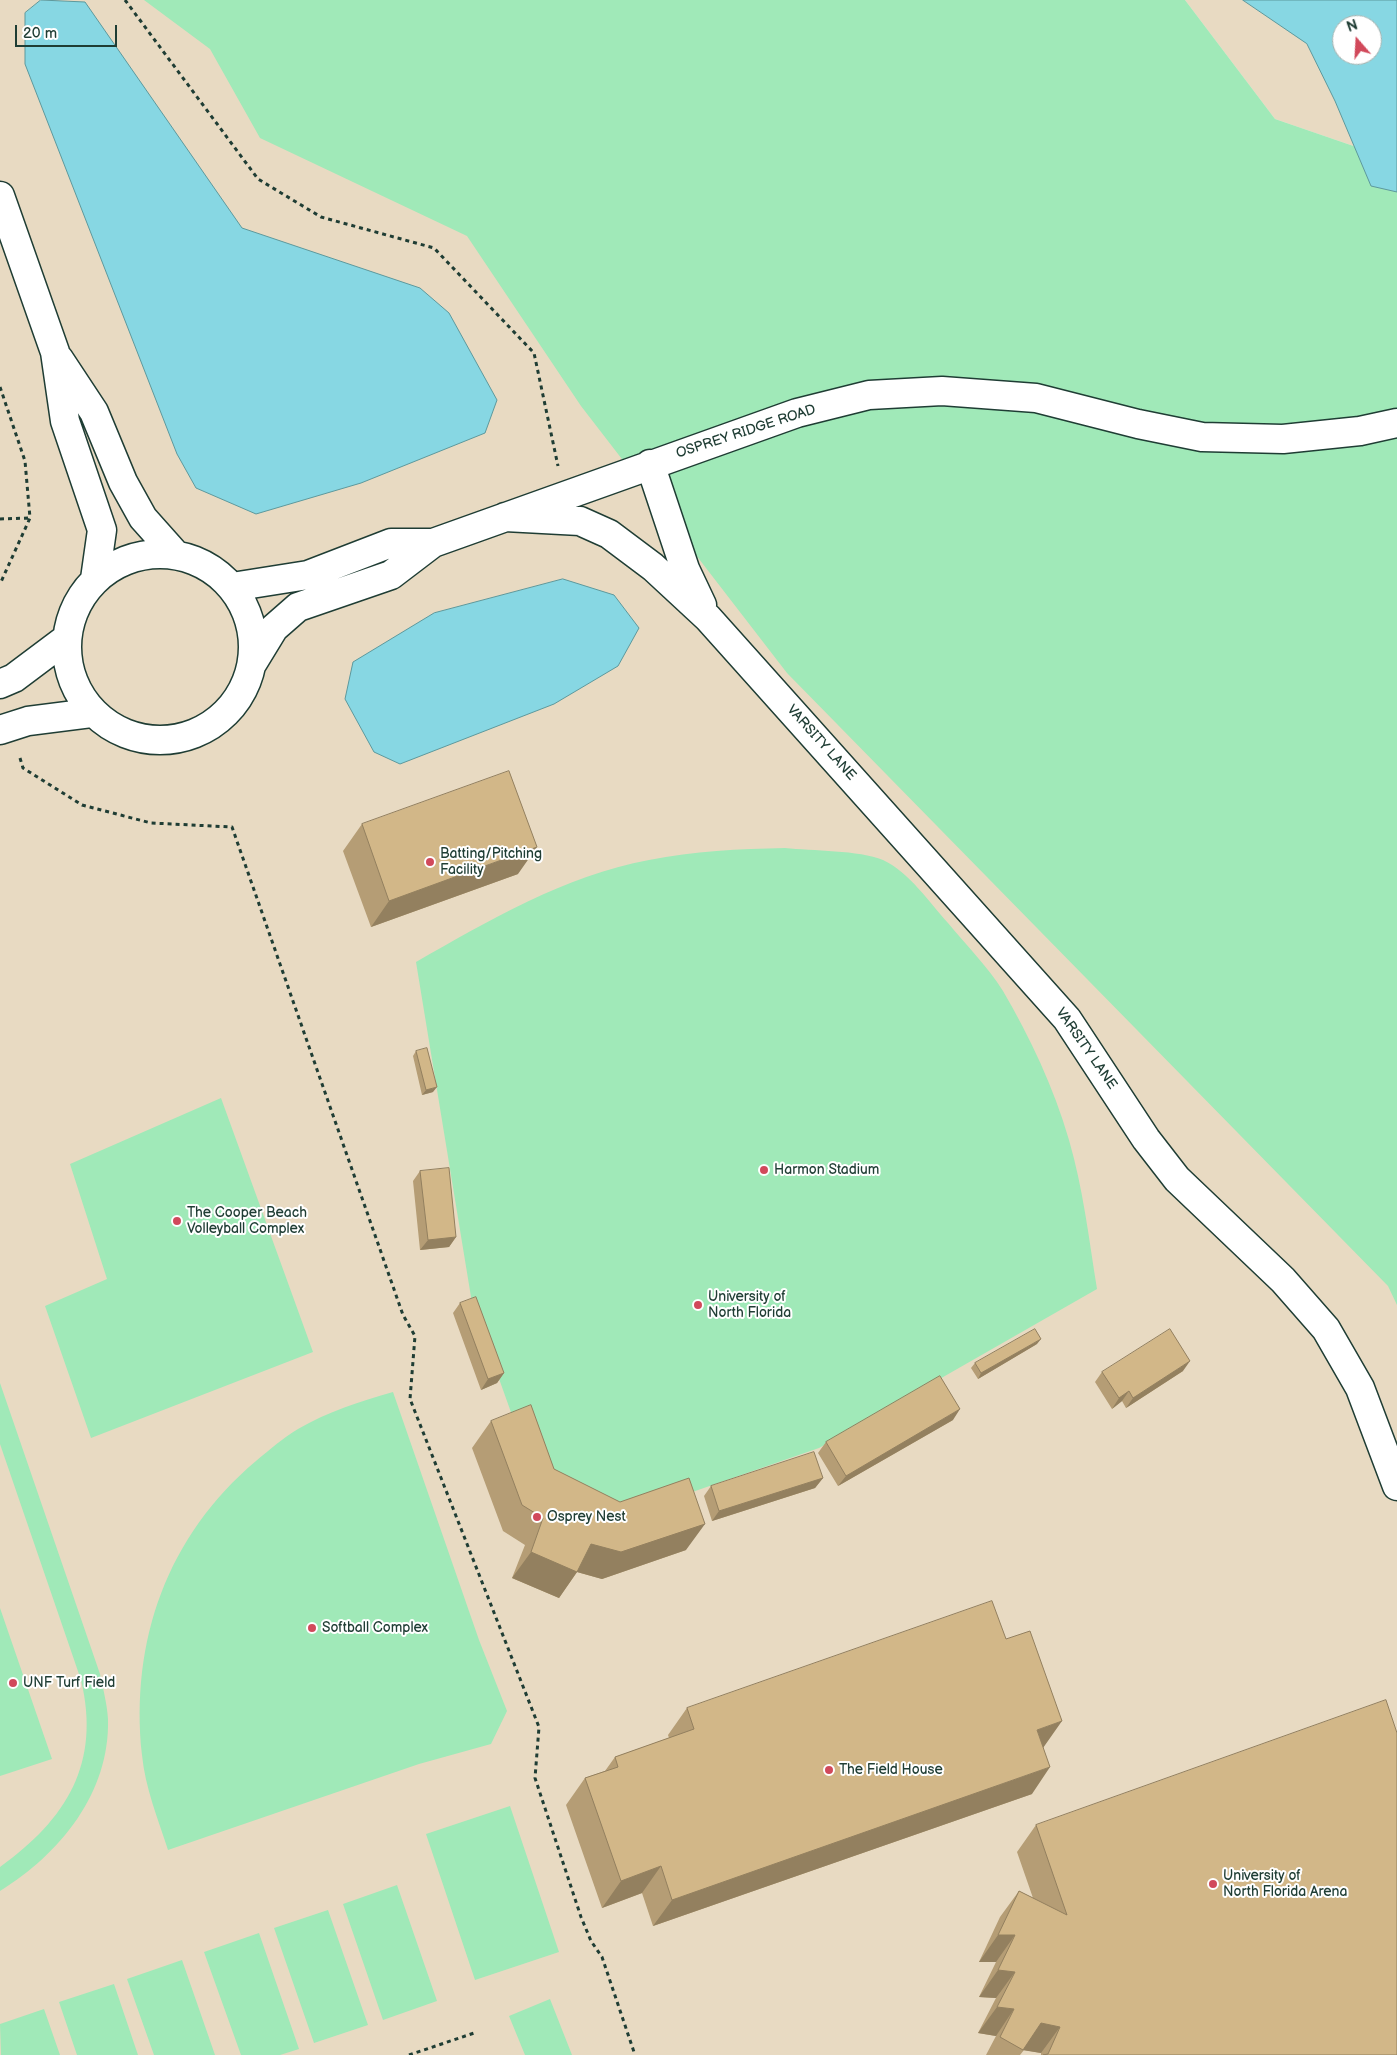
<!DOCTYPE html>
<style>
body{margin:0}
#map{position:relative;width:1397px;height:2055px;overflow:hidden;background:#f2e9db;font-family:"Balsamiq Sans",sans-serif}
canvas{display:block}
.north{position:absolute;left:1332px;top:15px;width:50px;height:50px;box-sizing:border-box;background:#fff;border:1px solid #a5b1ae;border-radius:50%;rotate:341deg;font-size:14px;font-weight:700;line-height:20px;text-align:center;color:#1f3d34}
.north::after{content:'';display:block;margin:auto;width:18px;height:22px;background:#d1495b;clip-path:polygon(50% 0,100% 100%,50% 72%,0 100%)}
.scale{position:absolute;left:15px;top:25px;width:102px;height:22px;box-sizing:border-box;border:2px solid #1f3d34;border-top:0;padding-left:6px;font-size:15px;line-height:18px;white-space:nowrap;color:#1f3d34;-webkit-text-stroke:4px #fff;paint-order:stroke}
</style>
<div id="map">
<canvas width="1397" height="2055"></canvas>
<div class="north">N</div>
<div class="scale">20 m</div>
</div>
<script>
const ctx = document.querySelector('canvas').getContext('2d');
ctx.lineJoin = 'round';
function paint(path, color) {
  ctx.fillStyle = color;
  ctx.fill(path, 'evenodd');
}
function strokePath(path, color, width, dash) {
  ctx.strokeStyle = color;
  ctx.lineWidth = width;
  ctx.lineCap = dash ? 'butt' : 'round';
  ctx.setLineDash(dash || []);
  ctx.stroke(path);
}
function write(font, color, halo, rows, align = 'center') {
  ctx.font = font + ' "Balsamiq Sans",sans-serif';
  ctx.lineWidth = 4;
  ctx.setLineDash([]);
  ctx.textBaseline = 'middle';
  ctx.strokeStyle = halo;
  ctx.fillStyle = color;
  for (const [text, x, y, turn = 0] of rows) {
    ctx.save();
    ctx.translate(x, y);
    ctx.rotate((+turn || 0) * Math.PI / 180);
    ctx.textAlign = isNaN(turn) ? turn : align;
    if (halo) ctx.strokeText(text, 0, 0);
    ctx.fillText(text, 0, 0);
    ctx.restore();
  }
}
paint(new Path2D(`
 M0,0H737L1397,456V2055H0Z
 M1185,0H1397V161L1275,119ZM1342,25H1372V55H1342Z`), '#e8dac2');
paint(new Path2D(`
 M144,0H1185L1275,119L1397,161V1305L1388,1286L787,673L581,406L467,236L260,138L210,49Z
 M785,848C812,851 859,850 883,860C909,872 929,902 948,923C966,945 988,967 1003,991C1030,1037 1054,1088 1069,1140C1083,1188 1089,1239 1097,1289L819,1448L606,1522L538,1488L472,1303L416,962C490,920 564,876 649,860C694,851 739,849 785,848Z
 M221,1098L313,1352L91,1438L45,1306L107,1279L70,1164Z
 M0,1383L100,1674C103,1689 107,1703 108,1719C110,1793 60,1854 0,1891V1867C67,1819 101,1763 81,1680L0,1444Z
 M393,1392L479,1640L507,1711L491,1744L419,1764L168,1850C158,1819 145,1787 142,1755C130,1641 167,1536 256,1461C269,1450 283,1438 298,1429C327,1412 361,1401 393,1392Z
 M0,1608L52,1759L0,1776Z
 M510,1806L559,1952L475,1980L426,1834Z
 M397,1885L437,2001L383,2020L343,1904Z
 M328,1910L368,2025L314,2043L274,1928Z
 M259,1933L299,2049L280,2055H241L204,1952Z
 M182,1960L215,2055H154L127,1979Z
 M114,1984L138,2055H77L59,2002Z
 M550,1999L572,2055H525L509,2016Z
 M44,2009L60,2055H1L0,2024Z`), '#a0e9b8');
const water = new Path2D(`
 M41,0L85,2L242,228L420,288L449,313L497,400L485,433L361,483L256,514L196,488L177,454L25,64V13Z
 M1243,0H1397V192L1371,186L1335,101L1307,44ZM1342,25H1372V55H1342Z
 M563,579L614,595L639,628L618,666L554,704L400,764L374,752L345,699L353,662L434,613Z`);
paint(water, '#87d7e3');
strokePath(water, '#5d999d', 1);
const minor = new Path2D(`
 M0,196L55,352L65,421L102,530L95,579
 M59,359L94,412L123,482L143,518L176,555
 M650,464L685,569L702,605
 M505,517L580,521L609,534L653,567L708,618L1067,1019L1146,1139L1177,1179L1283,1280L1326,1329L1360,1388L1397,1486
 M67 647a93 93 0 1 1 186 0a93 93 0 1 1-186 0Z
 M232,587L308,575L391,543H433
 M252,664L274,628L298,607L391,575L433,543L797,413L869,395L942,391L1036,398L1138,424L1202,437L1283,439L1360,431L1397,423
 M0,684L14,678L66,639
 M0,730L28,721L91,713`);
strokePath(minor, '#1f3d34', 31);
strokePath(new Path2D(`
 M125,0L258,179L321,217L434,248L534,353L558,466
 M0,387L25,461L30,518L0,584
 M0,519L30,518
 M20,758L23,768L82,805L151,823L232,827L403,1315L415,1336L410,1399L539,1727L535,1778L581,1917L591,1941L602,1957L635,2055
 M409,2055L477,2032`), '#1f3d34', 3, [4, 4]);
strokePath(minor, '#fff', 28);
paint(new Path2D(`
 M362,824L518,874L371,927L343,851Z
 M416,1051L433,1092L422,1095L413,1056Z
 M420,1171L456,1237L449,1247L420,1250L413,1181Z
 M460,1303L504,1373L497,1383L481,1390L453,1313Z
 M1037,1344L978,1379L971,1368L975,1363Z
 M1183,1371L1126,1408L1122,1401L1112,1409L1095,1382L1102,1372Z
 M953,1420L838,1486L818,1453L826,1442Z
 M491,1421L554,1469L686,1550L602,1579L577,1572L559,1598L512,1578L525,1545L503,1531L472,1448Z
 M823,1478L815,1488L712,1521L704,1496L711,1486Z
 M687,1708L1032,1794L653,1926L642,1893L602,1908L566,1805L585,1778L605,1771L615,1757L669,1738L668,1735Z
 M1036,1825L1397,2055H1041V2053L1024,2050L1020,2055H986L996,2036L978,2033L996,1998L979,1997L996,1962H979L1000,1917L1019,1891L1033,1898L1017,1852Z`), '#b59d75');
paint(new Path2D(`
 M537,847L518,874L371,927L389,901Z
 M437,1087L433,1092L422,1095L426,1090Z
 M456,1237L449,1247L420,1250L428,1240Z
 M1041,1339L1037,1344L978,1379L981,1373Z
 M1190,1361L1183,1371L1126,1408L1133,1398Z
 M504,1373L497,1383L481,1390L488,1379Z
 M1129,1391L1122,1401L1112,1409L1119,1398Z
 M960,1409L953,1420L838,1486L846,1476Z
 M823,1478L815,1488L712,1521L719,1511Z
 M705,1524L686,1550L602,1579L577,1572L559,1598L512,1578L531,1552L591,1544Z
 M1062,1721L1043,1748L1037,1730Z
 M1050,1767L1032,1794L653,1926L672,1900Z
 M661,1866L642,1893L602,1908L621,1881Z
 M998,1935H1015L996,1962H979Z
 M998,1970L1015,1972L996,1998L979,1997Z
 M997,2007L1014,2009L996,2036L978,2033Z
 M1041,2023L1060,2027L1041,2053L1022,2050Z`), '#93805f');
const building = new Path2D(`
 M509,771L537,847L389,901L362,824Z
 M427,1048L437,1087L426,1090L416,1051Z
 M449,1168L456,1237L428,1240L420,1171Z
 M476,1297L504,1373L488,1379L460,1303Z
 M1035,1329L1041,1339L981,1373L975,1363Z
 M1170,1329L1190,1361L1133,1398L1129,1391L1119,1398L1102,1372Z
 M940,1376L960,1409L846,1476L826,1442Z
 M531,1405L554,1469L620,1502L689,1478L705,1524L621,1552L591,1544L577,1572L531,1552L543,1518L522,1505L491,1421Z
 M814,1452L823,1478L719,1511L711,1486Z
 M992,1601L1006,1639L1030,1631L1062,1721L1037,1730L1050,1767L672,1900L661,1866L621,1881L585,1778L618,1767L615,1757L694,1729L687,1708Z
 M1386,1700L1397,1733V2055H1043L1048,2054L1060,2027L1041,2023L1023,2050L1000,2037L1014,2009L997,2007L1015,1972L998,1970L1015,1935H998L1019,1891L1067,1915L1036,1825Z`);
paint(building, '#d2b788');
strokePath(building, '#93805f', 1);
for (const [x, y, r, color] of [
 [430,862,5,"#d1495b"],
 [764,1170,5,"#d1495b"],
 [177,1221,5,"#d1495b"],
 [698,1305,5,"#d1495b"],
 [537,1517,5,"#d1495b"],
 [312,1628,5,"#d1495b"],
 [13,1683,5,"#d1495b"],
 [829,1770,5,"#d1495b"],
 [1213,1884,5,"#d1495b"]
]) {
  const dot = new Path2D();
  dot.arc(x, y, r, 0, 2 * Math.PI);
  ctx.fillStyle = color;
  ctx.fill(dot);
  strokePath(dot, '#fff', 2);
}
write('14px', '#1f3d34', '#fff', [
 ["OSPREY RIDGE ROAD",746,432,-18],
 ["VARSITY LANE",821,743,48],
 ["VARSITY LANE",1086,1049,55]
]);
write('14px', '#1f3d34', '#fff', [
 ["Batting/Pitching",440,854],
 ["Facility",440,870],
 ["Harmon Stadium",774,1170],
 ["The Cooper Beach",187,1213],
 ["Volleyball Complex",187,1229],
 ["University of",708,1297],
 ["North Florida",708,1313],
 ["Osprey Nest",547,1517],
 ["Softball Complex",322,1628],
 ["UNF Turf Field",23,1683],
 ["The Field House",839,1770],
 ["University of",1223,1876],
 ["North Florida Arena",1223,1892]
], 'left');
</script>
